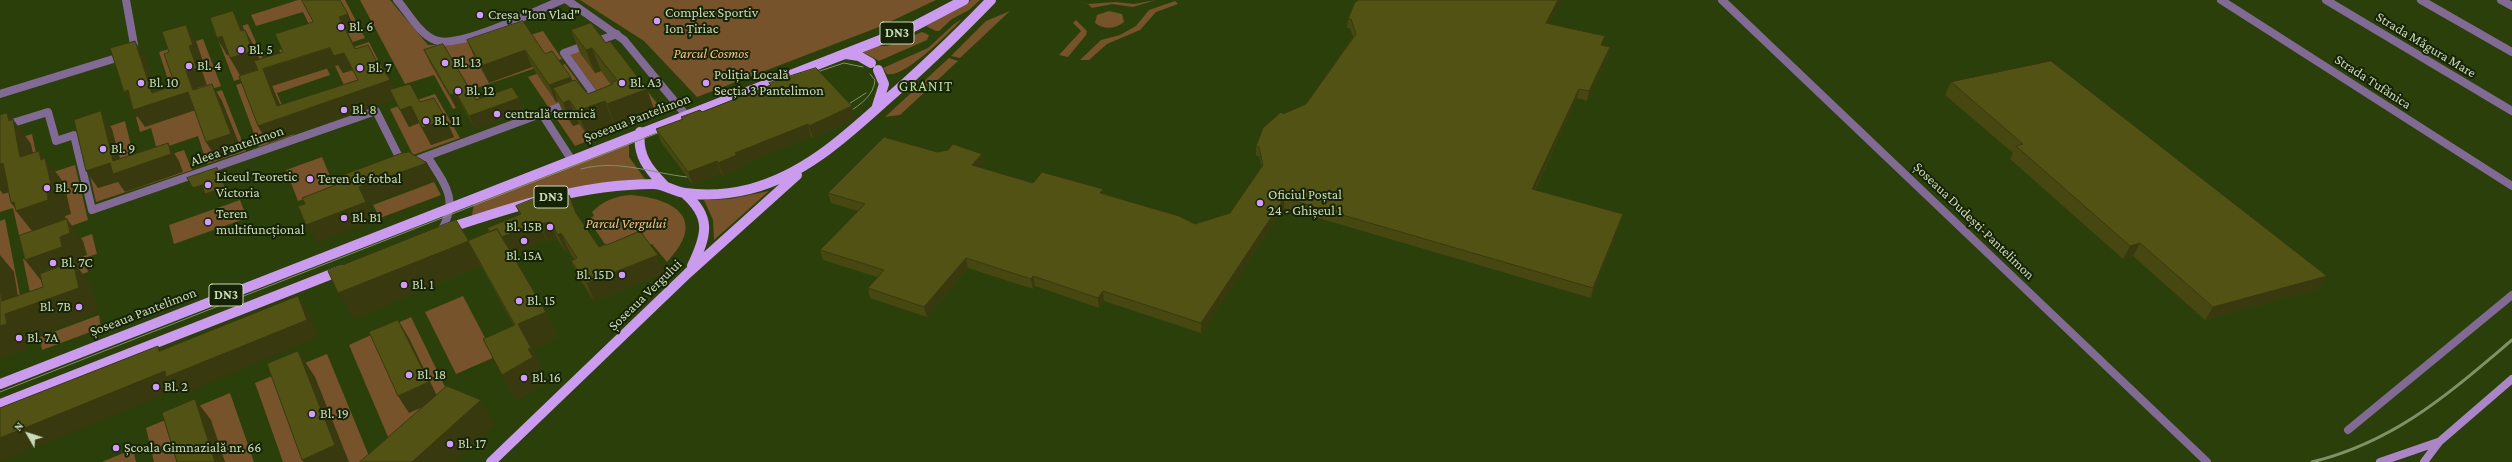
<!DOCTYPE html>
<meta charset="utf-8">
<style>
body{margin:0}
#map{position:relative;width:2512px;height:462px;overflow:hidden;background:#2a3f0a;font-family:"Crimson Pro",serif}
canvas{display:block}
.north{position:absolute;left:8px;top:414px;width:40px;height:40px;-webkit-text-stroke:3px #172307;paint-order:stroke;rotate:309deg;font-size:11px;font-weight:700;line-height:16px;text-align:center;color:#cadbb8}
.north::after{content:'';display:block;margin:auto;width:14px;height:18px;background:#cadbb8;clip-path:polygon(50% 0,100% 100%,50% 72%,0 100%)}
</style>
<div id="map">
<canvas width="2512" height="462"></canvas>
<div class="north">N</div>
</div>
<script>
const ctx = document.querySelector('canvas').getContext('2d');
ctx.lineJoin = 'round';
function paint(path, color) {
  ctx.fillStyle = color;
  ctx.fill(path, 'evenodd');
}
function strokePath(path, color, width, dash) {
  ctx.strokeStyle = color;
  ctx.lineWidth = width;
  ctx.lineCap = dash ? 'butt' : 'round';
  ctx.setLineDash(dash || []);
  ctx.stroke(path);
}
function write(font, color, halo, rows, align = 'center') {
  ctx.font = font + ' "Crimson Pro",serif';
  ctx.lineWidth = 4;
  ctx.setLineDash([]);
  ctx.textBaseline = 'middle';
  ctx.strokeStyle = halo;
  ctx.fillStyle = color;
  for (const [text, x, y, turn = 0] of rows) {
    ctx.save();
    ctx.translate(x, y);
    ctx.rotate((+turn || 0) * Math.PI / 180);
    ctx.textAlign = isNaN(turn) ? turn : align;
    if (halo) ctx.strokeText(text, 0, 0);
    ctx.fillText(text, 0, 0);
    ctx.restore();
  }
}
paint(new Path2D(`
 M298,0H345L365,38L286,64L279,50L316,39L303,12L256,26L251,15Z
 M360,0H390L428,45H441L461,41L503,44L543,31L562,59L474,89L480,99L453,109L434,75L405,84Z
 M580,0H936L879,27L697,97L644,41Z
 M971,0H980L969,10L952,19L939,31H936L926,26Z
 M1066,0L1089,4L1115,2L1134,4L1156,0L1133,7L1112,4L1092,8L1088,4Z
 M1175,1L1178,4L1156,12L1140,30L1107,44L1089,60H1080L1101,40L1120,35L1136,26L1149,10Z
 M1010,11L960,58L951,56L986,21Z
 M1109,11L1122,14L1124,22C1116,29 1103,30 1095,23L1097,15Z
 M962,19C950,32 904,79 887,74L883,68L928,48L954,24Z
 M1076,20L1087,31L1086,35L1068,57L1059,55L1081,31L1073,23Z
 M248,24L268,70L234,81L216,34Z
 M922,32L929,35L927,40L879,61L863,52L877,46H887Z
 M203,39L221,86L175,101L159,52Z
 M607,40L664,112L575,146L556,118L604,100L569,54Z
 M369,42L389,82L349,96L330,55Z
 M322,57L330,75L277,93L294,135L259,147L236,85Z
 M949,58L958,61L900,115L885,117Z
 M565,64L587,94L549,108L528,77Z
 M222,90L246,151L207,164L198,136L157,150L151,128L140,132L136,117Z
 M435,94L460,138L413,155L390,109Z
 M125,121L136,166L184,150L192,170L96,202L81,136Z
 M32,134L41,176L75,165L88,220L21,244L13,208L0,212V144Z
 M629,139V157L645,179L629,180L518,202L472,215L474,203Z
 M322,157L335,188L298,201L286,170Z
 M434,182L441,195L380,218L373,205Z
 M769,191L714,240L713,220L704,200L730,199Z
 M631,195C677,199 707,220 667,262L652,244L615,259L588,219L594,216L592,212C603,201 615,196 631,195Z
 M240,200L247,218L174,244L169,225Z
 M5,219L25,321L0,330V221Z
 M92,234L97,254L84,258L88,272L30,293L23,259Z
 M463,296L495,357L456,374L425,312Z
 M99,315L101,328L42,350L40,337Z
 M411,317L448,393L391,444L349,345Z
 M327,354L369,456L363,462H283L255,383Z
 M230,393L254,462H154L146,428Z
 M133,449L136,462H102Z`), '#76532b');
strokePath(new Path2D(`
 M542,114L571,159`), '#816a94', 8);
strokePath(new Path2D(`
 M126,0L135,50
 M397,0C408,12 419,34 435,40C458,50 537,10 562,0
 M2221,0L2512,186
 M2326,0L2512,111
 M2421,0L2512,52
 M2501,0L2512,6
 M0,94L123,56
 M587,97L594,94L564,53L617,34
 M0,127L48,112L56,141L74,135L92,210L376,111L403,165L570,103
 M427,156C444,183 460,199 441,231
 M2348,430L2512,295`), '#816a94', 8);
strokePath(new Path2D(`
 M567,0L624,40L685,114
 M1722,0L2207,462`), '#816a94', 8);
strokePath(new Path2D(`
 M2380,462L2438,442
 M2424,462L2439,442L2512,379`), '#aa86c7', 8);
strokePath(new Path2D(`
 M846,54L859,56L871,63
 M877,106L884,84L878,70
 M640,132C637,155 648,169 664,185
 M684,193C712,217 707,235 692,266
 M446,229C512,207 582,184 653,184C665,184 674,192 685,193C707,196 730,194 750,189C804,175 845,137 885,101C922,69 957,35 991,0
 M0,384L911,28L964,0
 M0,404L342,270
 M491,462L688,273L797,175`), '#ca9bef', 10);
strokePath(new Path2D(`
 M808,75L844,63L863,67
 M844,107L866,93
 M849,112C861,104 874,95 875,80L870,74
 M581,169C618,159 651,173 687,177
 M0,392L668,129`), '#7f9266', 1);
strokePath(new Path2D(`
 M2312,462C2396,441 2448,394 2512,340`), '#7f9266', 3);
paint(new Path2D(`
 M233,11L243,30H245L254,46L259,59L283,52L313,22L356,31L348,33L356,49L382,72L385,71L394,89L420,102L446,119L454,137L431,145L419,123L409,127L394,99L268,143L258,126L257,70L240,75L230,58L228,54L227,55ZM338,65L343,73L353,70L358,80L280,105L272,86Z
 M1348,19L1549,23L1603,46L1610,47L1608,57L1587,101L1577,98L1535,190L1620,224L1591,298L1284,208L1201,333L1104,301L1099,308L1035,286L1033,289L968,268L927,317L870,298L868,288L877,277L823,260L820,250L858,211L831,203L828,193L937,152L982,154L984,164L980,167L1033,183L1103,193L1195,224L1230,213L1262,167L1259,156H1256V146L1283,114L1306,104L1353,37L1350,28H1347Z
 M591,23L655,112L616,128L614,124L587,135L579,124L573,126L563,112L558,101L556,102L532,67L489,83L474,57L467,40L545,54L572,81L588,94L611,85L601,71L595,73L580,53L571,30Z
 M424,50L476,100L519,98L525,111L475,129L462,106L456,108L430,63Z
 M1951,82L2327,276L2318,289L2205,320L2133,256L2123,259L2010,159L2013,153L1945,95Z
 M769,83L855,119L813,138L811,137L740,166L741,168L723,176L721,173L693,185L661,142L656,129L682,120L681,117L702,112L770,85Z
 M551,202L578,217L599,247L607,245L665,273L594,301L579,278L571,261L574,259L569,251L566,252L558,240L548,242L546,239L512,254L546,312L558,338L532,349L544,373L542,374L545,382L516,401L483,339L514,326L481,266L354,319L489,233L487,228L520,214L516,206Z`), '#474712');
paint(new Path2D(`
 M1558,0H1561L1545,32L1546,23Z
 M233,11L243,27L250,48L241,31Z
 M348,14L356,31L348,33L364,66L339,17Z
 M186,25L196,41L203,61L199,63L207,85L197,88L204,107L193,90L186,71L189,46Z
 M245,30L254,46L263,68L240,75L230,58Z
 M222,36L232,53L227,55L217,38Z
 M1605,36L1603,46L1601,45Z
 M135,41L146,58L160,101L188,92L199,109L145,127L133,110L152,93Z
 M1610,47L1608,57L1587,101L1589,91Z
 M330,48L344,53L353,70L343,73L338,65L272,86L285,116L390,80L399,97L268,143L258,126L277,106L263,69Z
 M592,48L601,71L595,73L586,50Z
 M525,50L532,67L489,83L481,66Z
 M571,77L578,94L553,88L558,101L556,102L549,85Z
 M212,84L222,101L242,151L217,160L206,142Z
 M647,89L655,112L616,128L607,104Z
 M1579,89L1577,98L1530,199L1532,189Z
 M128,90L135,109L124,92Z
 M456,93L462,106L456,108L450,95Z
 M519,98L525,111L475,129L469,116Z
 M569,100L579,124L573,126L563,103Z
 M605,101L614,124L587,135L577,111Z
 M411,106L419,123L409,127L400,110Z
 M852,106L855,119L813,138L809,126Z
 M101,111L112,129L123,170L168,143L179,161L183,172L125,192L118,182L98,188L86,171L113,161Z
 M7,113L13,121V119L31,144L39,182L20,157L9,121Z
 M446,119L454,137L431,145L422,128Z
 M808,124L811,137L740,166L741,168L723,176L718,163L735,153Z
 M39,151L46,161L45,158L64,183L71,214L65,216L67,225L36,236L16,211L17,210L11,203L47,191Z
 M982,154L984,164L973,175L972,165Z
 M717,161L721,173L693,185L688,172Z
 M3,163L23,188L3,194L0,190V164Z
 M427,163L436,180L368,204L376,220L317,243L306,225L359,187Z
 M217,168L219,172L227,190L207,197L205,194Z
 M202,185L204,188L195,191L193,188Z
 M569,195L577,212L584,231L576,213Z
 M1284,198V208L1201,333V323Z
 M1623,214L1620,224L1591,298L1593,288Z
 M67,219L83,241L87,255L77,259L80,269H79L93,287L98,313L27,340L28,349L0,359V326L2,301L0,288V255L14,272L20,309L79,288L43,283L25,260L60,237Z
 M538,222L546,239L503,257L494,240Z
 M550,222L558,240L548,242L540,224Z
 M561,233L569,251L566,252L558,235Z
 M468,241L481,266L354,319L338,293Z
 M2140,243L2133,256L2123,259L2130,246Z
 M658,255L665,273L594,301L587,283Z
 M966,258L968,268L927,317L924,307Z
 M1033,276L1035,286L1033,289L1031,279Z
 M2327,276L2318,289L2205,320L2213,307Z
 M1103,291L1104,301L1099,308L1098,298Z
 M298,296L309,314L319,337L180,395L176,390L0,462V438Z
 M546,312L558,338L532,349L544,373L542,374L545,382L516,401L502,375L518,324Z
 M398,320L409,338L439,400L409,413L398,396Z
 M298,351L315,377L349,462H304L302,460Z
 M195,399L211,420L225,462H215Z
 M481,400L495,425L455,462H412Z`), '#39390f');
const building = new Path2D(`
 M302,0H340L348,14L339,17L355,49L368,45L382,72L385,71L390,80L258,126L239,76L258,70L254,61L283,52L275,34L313,22ZM330,48L334,56L344,53L358,80L277,106L263,69Z
 M1358,0H1558L1546,23L1605,36L1601,45L1610,47L1589,91L1579,89L1532,189L1623,214L1593,288L1284,198L1201,323L1103,291L1098,298L1033,276L1031,279L966,258L924,307L868,288L884,270L820,250L865,204L828,193L884,137L937,152L948,150L953,144L982,154L972,165L1033,183L1042,172L1103,189L1100,193L1179,216L1195,224L1230,213L1263,165L1259,147L1256,146L1263,128L1281,112L1283,114L1306,104L1356,34L1351,19H1348L1354,4Z
 M233,11L241,31L245,30L253,51L230,58L222,36L217,38L210,18Z
 M523,21L545,54L552,51L571,77L549,85L525,50L481,66L467,40Z
 M591,23L606,43L610,41L647,89L607,104L605,101L577,111L569,100L563,103L553,88L575,80L588,94L613,84L612,82L617,80L592,48L586,50L571,30Z
 M186,25L193,45L189,46L197,68L186,71L193,90L212,84L231,134L206,142L188,92L133,110L128,90L124,92L110,48L135,41L152,93L175,85L164,54L169,52L162,32Z
 M443,44L476,100L512,87L519,98L469,116L456,93L450,95L424,50Z
 M2051,61L2327,276L2213,307L2140,243L2130,246L2016,146L2023,144L1951,82Z
 M816,68L852,106L809,126L808,124L735,153L737,155L718,163L717,161L688,172L656,129L683,119L681,117L700,110L702,112L771,85L769,83Z
 M410,84L420,102L434,98L446,119L422,128L411,106L400,110L390,90Z
 M101,111L113,161L168,143L171,154L113,174L110,163L86,171L74,120Z
 M7,113L9,121L13,119L20,157L39,151L41,160L45,158L52,189L47,191L48,200L16,211L14,202L11,203L3,163L0,164V115Z
 M409,152L427,163L359,187L366,202L306,225L298,206L305,204L302,198L343,182L340,176L399,154Z
 M217,168L225,187L205,194L202,185L193,188L187,178Z
 M546,194L551,202L569,195L576,213L599,247L606,244L607,245L640,231L658,255L587,283L571,261L577,258L561,233L558,235L550,222L540,224L538,222L502,237L497,229L490,232L487,228L521,214L516,206Z
 M67,219L70,233L60,237L62,247L25,260L19,236Z
 M456,220L469,241L338,293L328,271Z
 M497,229L546,312L518,324L531,348L528,349L533,357L502,375L483,339L515,325L468,241Z
 M73,262L79,288L5,314L7,324L0,326V288L2,301L43,287L40,274Z
 M298,296L307,320L166,377L165,371L0,438V408L158,346L159,351Z
 M398,320L429,382L398,396L369,332Z
 M298,351L335,445L302,460L267,364Z
 M447,386L481,400L412,462H360Z
 M195,399L215,462H177L162,413Z`);
paint(building, '#525215');
strokePath(building, '#39390f', 1);
for (const [x, y, r, color] of [
 [480,15,4,"#d29cfd"],
 [657,21,4,"#d29cfd"],
 [341,27,4,"#d29cfd"],
 [241,50,4,"#d29cfd"],
 [445,63,4,"#d29cfd"],
 [189,66,4,"#d29cfd"],
 [360,68,4,"#d29cfd"],
 [141,83,4,"#d29cfd"],
 [622,83,4,"#d29cfd"],
 [706,83,4,"#d29cfd"],
 [458,91,4,"#d29cfd"],
 [344,110,4,"#d29cfd"],
 [497,114,4,"#d29cfd"],
 [426,121,4,"#d29cfd"],
 [103,149,4,"#d29cfd"],
 [310,179,4,"#d29cfd"],
 [208,185,4,"#d29cfd"],
 [47,188,4,"#d29cfd"],
 [1260,203,4,"#d29cfd"],
 [344,218,4,"#d29cfd"],
 [208,222,4,"#d29cfd"],
 [550,227,4,"#d29cfd"],
 [524,241,4,"#d29cfd"],
 [53,263,4,"#d29cfd"],
 [622,275,4,"#d29cfd"],
 [404,285,4,"#d29cfd"],
 [519,301,4,"#d29cfd"],
 [79,307,4,"#d29cfd"],
 [19,338,4,"#d29cfd"],
 [409,375,4,"#d29cfd"],
 [524,378,4,"#d29cfd"],
 [156,387,4,"#d29cfd"],
 [312,414,4,"#d29cfd"],
 [450,444,4,"#d29cfd"],
 [116,448,4,"#d29cfd"]
]) {
  const dot = new Path2D();
  dot.arc(x, y, r, 0, 2 * Math.PI);
  ctx.fillStyle = color;
  ctx.fill(dot);
  strokePath(dot, '#172307', 1.5);
}
for (const [x, y, w] of [
 [897,33,34],
 [551,197,34],
 [226,295,34]
]) {
  const box = new Path2D();
  box.roundRect(x - w / 2, y - 11, w, 22, 3);
  ctx.fillStyle = '#172307';
  ctx.fill(box);
  strokePath(box, '#cadbb8', 1);
}
write('bold 13px', '#cadbb8', null, [
 ["DN3",897,33],
 ["DN3",551,197],
 ["DN3",226,295]
]);
write('14px', '#cadbb8', '#172307', [
 ["Complex Sportiv",665,13],
 ["Ion Țiriac",665,29],
 ["Creșa \"Ion Vlad\"",488,15],
 ["Bl. 6",349,27],
 ["Bl. 5",249,50],
 ["Bl. 13",453,63],
 ["Bl. 4",197,66],
 ["Bl. 7",368,68],
 ["Poliția Locală",714,75],
 ["Secția 3 Pantelimon",714,91],
 ["Bl. 10",149,83],
 ["Bl. A3",630,83],
 ["Bl. 12",466,91],
 ["Bl. 8",352,110],
 ["centrală termică",505,114],
 ["Bl. 11",434,121],
 ["Bl. 9",111,149],
 ["Liceul Teoretic",216,177],
 ["Victoria",216,193],
 ["Teren de fotbal",318,179],
 ["Bl. 7D",55,188],
 ["Oficiul Poștal",1268,195],
 ["24 - Ghișeul 1",1268,211],
 ["Teren",216,214],
 ["multifuncțional",216,230],
 ["Bl. B1",352,218],
 ["Bl. 15B",542,227,"right"],
 ["Bl. 15A",524,256,"center"],
 ["Bl. 7C",61,263],
 ["Bl. 15D",614,275,"right"],
 ["Bl. 1",412,285],
 ["Bl. 15",527,301],
 ["Bl. 7B",71,307,"right"],
 ["Bl. 7A",27,338],
 ["Bl. 18",417,375],
 ["Bl. 16",532,378],
 ["Bl. 2",164,387],
 ["Bl. 19",320,414],
 ["Bl. 17",458,444],
 ["Școala Gimnazială nr. 66",124,448]
], 'left');
write('14px', '#cadbb8', '#172307', [
 ["Strada Măgura Mare",2426,45,31],
 ["Strada Tufănica",2373,82,33],
 ["Șoseaua Pantelimon",637,118,-21],
 ["Aleea Pantelimon",237,146,-19],
 ["Șoseaua Dudești-Pantelimon",1974,221,44],
 ["Șoseaua Vergului",645,295,-44],
 ["Șoseaua Pantelimon",143,312,-21]
]);
write('italic 14px', '#f7c288', '#172307', [
 ["Parcul Cosmos",711,54],
 ["Parcul Vergului",626,224]
]);
ctx.letterSpacing = '1px';
write('15px', '#bcde97', '#172307', [
 ["GRANIT",926,86]
]);
ctx.letterSpacing = '0px';
</script>
